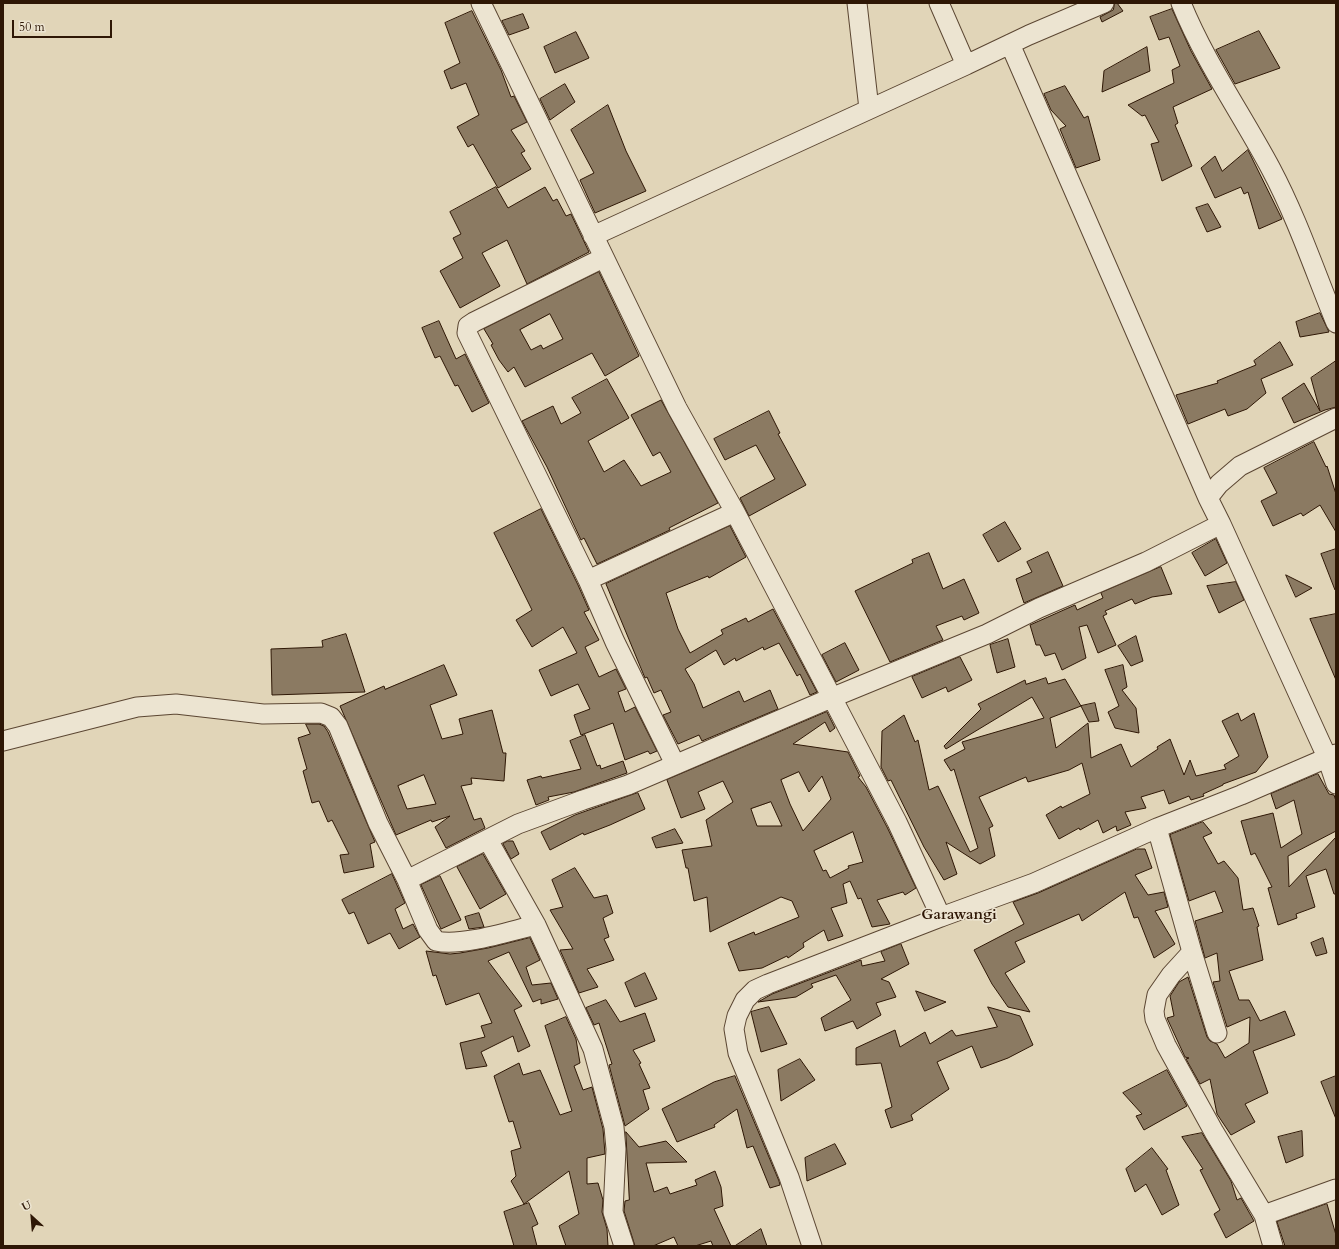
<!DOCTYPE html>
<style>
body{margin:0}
#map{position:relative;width:1339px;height:1249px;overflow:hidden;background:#e1d5b8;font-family:Cardo,serif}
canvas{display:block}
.frame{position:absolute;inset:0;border:4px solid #2e1705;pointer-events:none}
.north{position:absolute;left:12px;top:1197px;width:40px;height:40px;-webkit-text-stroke:3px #ece4d1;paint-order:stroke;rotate:334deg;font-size:11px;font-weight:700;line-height:16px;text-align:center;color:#2e1705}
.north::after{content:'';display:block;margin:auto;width:14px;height:18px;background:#2e1705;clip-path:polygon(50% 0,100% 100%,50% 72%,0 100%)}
.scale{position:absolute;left:12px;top:20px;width:100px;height:18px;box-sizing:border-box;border:2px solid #2e1705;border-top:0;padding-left:5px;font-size:12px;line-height:14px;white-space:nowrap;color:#2e1705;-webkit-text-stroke:3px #ece4d1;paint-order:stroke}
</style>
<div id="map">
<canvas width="1339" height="1249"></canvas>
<div class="frame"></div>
<div class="north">U</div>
<div class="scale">50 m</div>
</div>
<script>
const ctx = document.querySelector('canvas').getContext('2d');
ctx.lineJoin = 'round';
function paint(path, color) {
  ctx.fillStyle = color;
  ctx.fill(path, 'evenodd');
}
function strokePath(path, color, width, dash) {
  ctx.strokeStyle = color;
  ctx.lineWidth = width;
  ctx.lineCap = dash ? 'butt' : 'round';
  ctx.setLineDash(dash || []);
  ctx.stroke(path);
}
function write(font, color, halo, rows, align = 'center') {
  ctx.font = font + ' Cardo,serif';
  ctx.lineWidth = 3;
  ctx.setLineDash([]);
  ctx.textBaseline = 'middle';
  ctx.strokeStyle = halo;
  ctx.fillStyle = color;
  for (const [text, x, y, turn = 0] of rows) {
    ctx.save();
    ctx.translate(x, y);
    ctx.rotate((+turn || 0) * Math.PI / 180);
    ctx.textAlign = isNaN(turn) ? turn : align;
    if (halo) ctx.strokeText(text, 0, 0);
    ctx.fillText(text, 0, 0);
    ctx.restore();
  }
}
const building = new Path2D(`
 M1115,3H1117L1123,11L1102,22L1100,17L1113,10Z
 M1172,9L1191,51L1212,89L1173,107L1178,123L1175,125L1192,166L1162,181L1151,144L1159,142L1145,115L1142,116L1128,105L1174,83L1172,70L1180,66L1169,37L1159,40L1150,17Z
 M472,11L501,70L511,97L514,96L527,122L511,130L525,151L521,153L531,169L498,188L473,144L468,147L457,127L479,115L466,83L451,89L444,71L460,63L445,23Z
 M523,14L529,28L509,35L502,21Z
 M1259,31L1280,68L1235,84L1216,50Z
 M576,32L589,58L555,73L544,47Z
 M1147,47L1150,71L1102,92L1104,71Z
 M565,84L575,102L550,120L540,99Z
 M1065,86L1084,118L1088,116L1100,160L1076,168L1060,129L1066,126L1051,110L1044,94Z
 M608,105L626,151L646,191L595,213L580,180L594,173L571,130Z
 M1248,150L1282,219L1259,229L1248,192L1244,194L1241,187L1215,198L1201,168L1215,156L1222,171Z
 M496,187L508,208L545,187L553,201L557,199L566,216L571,214L589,252L527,284L507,240L482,253L500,286L460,308L440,271L463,258L453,238L461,234L450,212Z
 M1208,204L1221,227L1207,232L1196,208Z
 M599,272L639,356L605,376L592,353L525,387L514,367L508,372L499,360L491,345L493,344L484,329ZM550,314L563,339L543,349L541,345L531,350L520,330Z
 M1320,313L1329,332L1300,337L1296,322Z
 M439,321L456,359L465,354L489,403L472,412L458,385L455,386L440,356L435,358L422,328Z
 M1280,342L1293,365L1261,379L1266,393L1247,409L1228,416L1225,409L1188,424L1176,395L1218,383L1217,381L1256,365L1254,361Z
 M1336,361V407L1325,410L1294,423L1282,398L1304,383L1320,411L1311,378Z
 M607,379L629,418L588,441L604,472L624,460L641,486L671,472L660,452L653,456L631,415L661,400L718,503L669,528L670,530L597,564L584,538L581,540L547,467L522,421L553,406L561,424L581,413L572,398Z
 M769,411L780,433L778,434L806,485L749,516L740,498L775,479L756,445L725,460L714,439Z
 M1314,442L1326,467L1327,466L1336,494V532L1320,505L1303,516L1301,513L1273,526L1261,501L1277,493L1264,468Z
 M541,509L578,585L589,610L584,612L599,640L585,647L599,677L616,669L626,689L618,692L625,712L635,707L657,751L650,754L648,751L625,760L613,723L581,735L574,715L590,709L578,684L551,696L539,670L577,653L563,627L532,647L516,620L532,610L494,533Z
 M1005,522L1021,549L998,562L983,535Z
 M730,526L746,557L709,578L708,576L666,593L678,629L690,653L723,634L721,630L746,618L748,622L773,609L817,692L810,695L800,674L797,676L779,643L764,650L763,647L736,661L735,658L724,665L716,650L685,669L694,684L703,708L739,691L744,702L770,690L778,709L702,741L699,735L678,744L663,715L671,712L661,690L654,693L647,677L645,678L606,584Z
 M1216,539L1227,563L1205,576L1192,553Z
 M1336,549V590H1335L1321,554Z
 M1048,552L1063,586L1024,603L1016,579L1032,572L1027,562Z
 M929,553L943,589L964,579L979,613L964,620L962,616L936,626L943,640L890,662L855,591L913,563L912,560Z
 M1161,567L1172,594L1152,597L1135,604L1132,599L1105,611L1107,614L1103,616L1116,645L1098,653L1087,625L1079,627L1086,658L1062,670L1055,653L1045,656L1040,645H1036L1030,625L1075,605L1077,610L1103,598L1101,593Z
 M1286,575L1312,588L1296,597Z
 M1236,582L1244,600L1219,613L1207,586Z
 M1336,614V680L1310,619Z
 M346,634L365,692L272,695L271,649L323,647L322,641Z
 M1136,636L1143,661L1131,666L1118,646Z
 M1008,639L1015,667L997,673L990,645Z
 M845,643L859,670L836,682L822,655Z
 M960,657L972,680L948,692L946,687L922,698L912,677Z
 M444,665L457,695L430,705L442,739L463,734L459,719L492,710L503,753H506L504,781L471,778L472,784L461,786L474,820L481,818L485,828L446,848L435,827L450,816L432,822L431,820L396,835L340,706L384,686L385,689ZM424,775L436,804L407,809L398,786Z
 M1123,665L1127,687L1122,690L1136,708L1139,733L1115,728L1108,712L1119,706L1105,670Z
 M1046,678L1048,684L1065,679L1081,706L1050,718L1056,748L1088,723L1091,758L1121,744L1131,767L1158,749L1157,747L1170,739L1184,775L1190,760L1196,776L1226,769L1224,765L1239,756L1222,721L1238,713L1241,721L1254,713L1268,757L1256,772L1223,784V785L1203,794L1204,796L1191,800L1189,796L1169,804L1164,790L1141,797L1146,808L1125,812L1131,825L1117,831L1116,826L1103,833L1098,820L1080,830L1079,828L1059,839L1046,815L1061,806L1062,808L1090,794L1082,763L1069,770L1028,782L1026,777L979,797L993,826L989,828L995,856L980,864L946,842L957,874L944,880L924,847L891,780L888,781L881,767L882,731L904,715L915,742L918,740L929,790L938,786L970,852L978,848L954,769L951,771L944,760L965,749L962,742L1044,718L1032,697L946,749L944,746L981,709L978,704L1025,680L1026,684Z
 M1095,703L1099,721L1089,722L1081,706Z
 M827,712L835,728L830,732L825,722L793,744L848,752L860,776L858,777L866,787L887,827L916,888L905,895L903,892L877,900L890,924L872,927L861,898L858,899L850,881L843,884L847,903L831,908L843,936L828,941L824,930L803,943L804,947L788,958L787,956L762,968L739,971L728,943L754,932L755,935L799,917L792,901L781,897L710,932L707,897L694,901L688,868H686L682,850L712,846L706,820L733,802L723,781L698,792L705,809L681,818L667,780ZM799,772L809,792L822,776L831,799L803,831L790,804L781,780ZM771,802L782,826H757L751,809ZM853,832L863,862L848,866L849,868L830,878L826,870L823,871L814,851Z
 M306,724H319L324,726L328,732L375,842L370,844L374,867L344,873L340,855L349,854L332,820L328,822L319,801L312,803L303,771L307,769L298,738L310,734Z
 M585,735L597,766L600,765L601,769L623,761L627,773L574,792L548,797L549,800L536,805L527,780L541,776L542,778L581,769L570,741Z
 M1318,774L1329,794L1334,795L1336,801V831L1288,856L1289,887L1336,837V894H1334L1326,869L1306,876L1315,907L1296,914L1297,918L1278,925L1268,888L1272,887L1255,853L1251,855L1241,821L1273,813L1281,848L1302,834L1294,800L1276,809L1271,794Z
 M638,793L645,809L610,825L584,835L583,833L550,850L541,832L575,815Z
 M1203,822L1212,833L1203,837L1218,864L1224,861L1238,878L1243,910L1253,908L1259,926L1257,927L1263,960L1229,971L1239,1000H1249L1260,1021L1285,1011L1295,1035L1253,1051L1268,1093L1245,1104L1255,1122L1231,1135L1217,1114L1210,1079L1200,1084L1186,1059L1189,1058L1185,1057L1167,1018L1174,1016L1170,996L1179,982L1188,977L1207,1037L1210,1041L1217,1044L1225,1058L1249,1043L1250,1017L1227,1027L1213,982L1220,981L1217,953L1205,958L1195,921L1223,912L1215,891L1189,901L1170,835Z
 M675,829L683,843L656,848L652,838Z
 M508,841H513L519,854L511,859L503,844Z
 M1137,849H1145L1152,868L1135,875L1148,895L1164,892L1168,907L1155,911L1175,944L1154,958L1138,917L1134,918L1125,892L1082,921L1079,914L1015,942L1025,962L1005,973L1030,1012L1008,1007L992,984L974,950L1024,924L1013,902L1038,893Z
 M483,854L506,894L480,909L457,867Z
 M575,868L594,898L607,895L613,913L603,918L609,937L604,939L614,960L587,969L598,987L579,993L560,950L573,949L550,910L563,907L552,880Z
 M392,874L405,903L395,909L403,929L413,924L420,937L399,949L390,933L368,944L354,912L349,914L342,900Z
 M440,876L461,920L441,929L421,885Z
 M479,913L484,927L469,929L465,917Z
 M530,938L540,960L526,967L532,985L551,983L558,999L541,1004V999L533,1002L509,952L488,961L522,1006L514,1010L530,1046L518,1052L513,1036L481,1052L487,1066L466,1069L460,1043L485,1037L481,1026L492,1023L479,993L446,1005L436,975L433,976L426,951L450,954L460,953L488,948Z
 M1323,938L1327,953L1316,956L1311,943Z
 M901,944L909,964L881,979L889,982L896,997L876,1003L881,1015L857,1029L853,1021L825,1031L821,1018L851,1000L836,975L811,984L813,987L796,997L758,1002L772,994L861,960L862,966L885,961L881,952Z
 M645,973L657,999L635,1007L625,983Z
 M916,991L946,1002L925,1011Z
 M606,1000L620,1022L645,1013L655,1041L633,1050L641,1063L639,1064L650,1088L643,1090L649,1109L625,1126L609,1065L612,1064L599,1023L594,1025L586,1008Z
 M769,1007L787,1044L761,1052L751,1012Z
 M988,1007L1020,1016L1033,1045L1008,1058L981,1068L972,1046L937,1062L949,1089L911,1115L913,1120L891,1128L885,1110L892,1107L881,1063L856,1065V1048L895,1030L900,1047L925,1032L930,1044L952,1030L956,1036L997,1027Z
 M566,1017L576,1039L580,1063L574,1066L583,1090L592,1087L603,1129L605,1154L587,1158V1184L598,1183L603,1200L602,1212L607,1229L608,1246H566L559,1226L579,1214L569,1171L524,1204L511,1181L516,1176L511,1151L521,1148L513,1121L509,1122L494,1076L519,1063L523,1075L540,1070L560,1115L572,1111L545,1026Z
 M800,1059L815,1080L781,1101L778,1070Z
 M1167,1070L1187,1106L1144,1130L1136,1116L1142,1114L1123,1093Z
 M735,1076L779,1181L780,1185L770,1188L753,1146L747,1148L737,1109L714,1125L715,1127L677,1142L662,1109L714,1082Z
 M1336,1076V1119L1321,1082Z
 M1302,1131L1303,1156L1286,1163L1278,1137Z
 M626,1132L639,1147L666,1141L687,1162L646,1163L654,1192L667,1187L670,1194L697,1185L695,1180L715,1171L721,1187L723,1206L714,1209L731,1246H713L711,1241L695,1246H678L674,1237L653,1246H635L624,1211L625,1201L629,1200Z
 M1202,1133L1231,1181L1237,1200L1241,1198L1254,1221L1226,1238L1214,1214L1220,1210L1200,1170L1203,1169L1182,1137Z
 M835,1144L846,1164L807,1181L805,1158Z
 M1152,1148L1168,1169L1166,1170L1179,1205L1162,1215L1146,1184L1135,1192L1126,1169Z
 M529,1203L538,1224L532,1227L537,1246H514L504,1212Z
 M1327,1204L1336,1235V1246H1285L1277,1222Z
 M761,1229L767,1246H735Z`);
paint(building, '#8b7a62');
strokePath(building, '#2e1705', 1);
const minor = new Path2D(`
 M481,3L677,408L735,512L897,822L941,917L768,984L755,990L745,1000L737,1016L734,1029L738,1053L789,1177L812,1246
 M857,3L869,109
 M1181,3C1205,62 1241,113 1271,169C1297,218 1315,272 1336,323
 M1010,44L1208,498
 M966,65L1029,35L1104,3
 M593,236L966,65L939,3
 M603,258L474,322L468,326L467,333L588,580L615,642L675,764
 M1221,524L1327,757L1336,784
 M588,580L735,512
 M3,741L137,707L176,704L263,714L321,713L331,717L338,726L378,823L407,880L518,824L583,800L628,785L831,698L987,634L1039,608L1146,562L1221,524L1208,498L1219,484L1240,466L1336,418
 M1157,828L1192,952L1171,975L1157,995L1154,1011L1155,1019L1166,1045L1214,1132L1264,1215L1273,1246
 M488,840L536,925L593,1049L614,1127L616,1149L613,1212L624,1246
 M407,880L428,930L436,941C461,947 510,931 536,925
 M941,917L1034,883L1157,828L1241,795L1336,754
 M1192,952L1217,1033
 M1264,1215L1336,1189`);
strokePath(minor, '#5b4632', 21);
strokePath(minor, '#ece4d1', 19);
write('bold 15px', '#2e1705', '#ece4d1', [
 ["Garawangi",959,916]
]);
</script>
